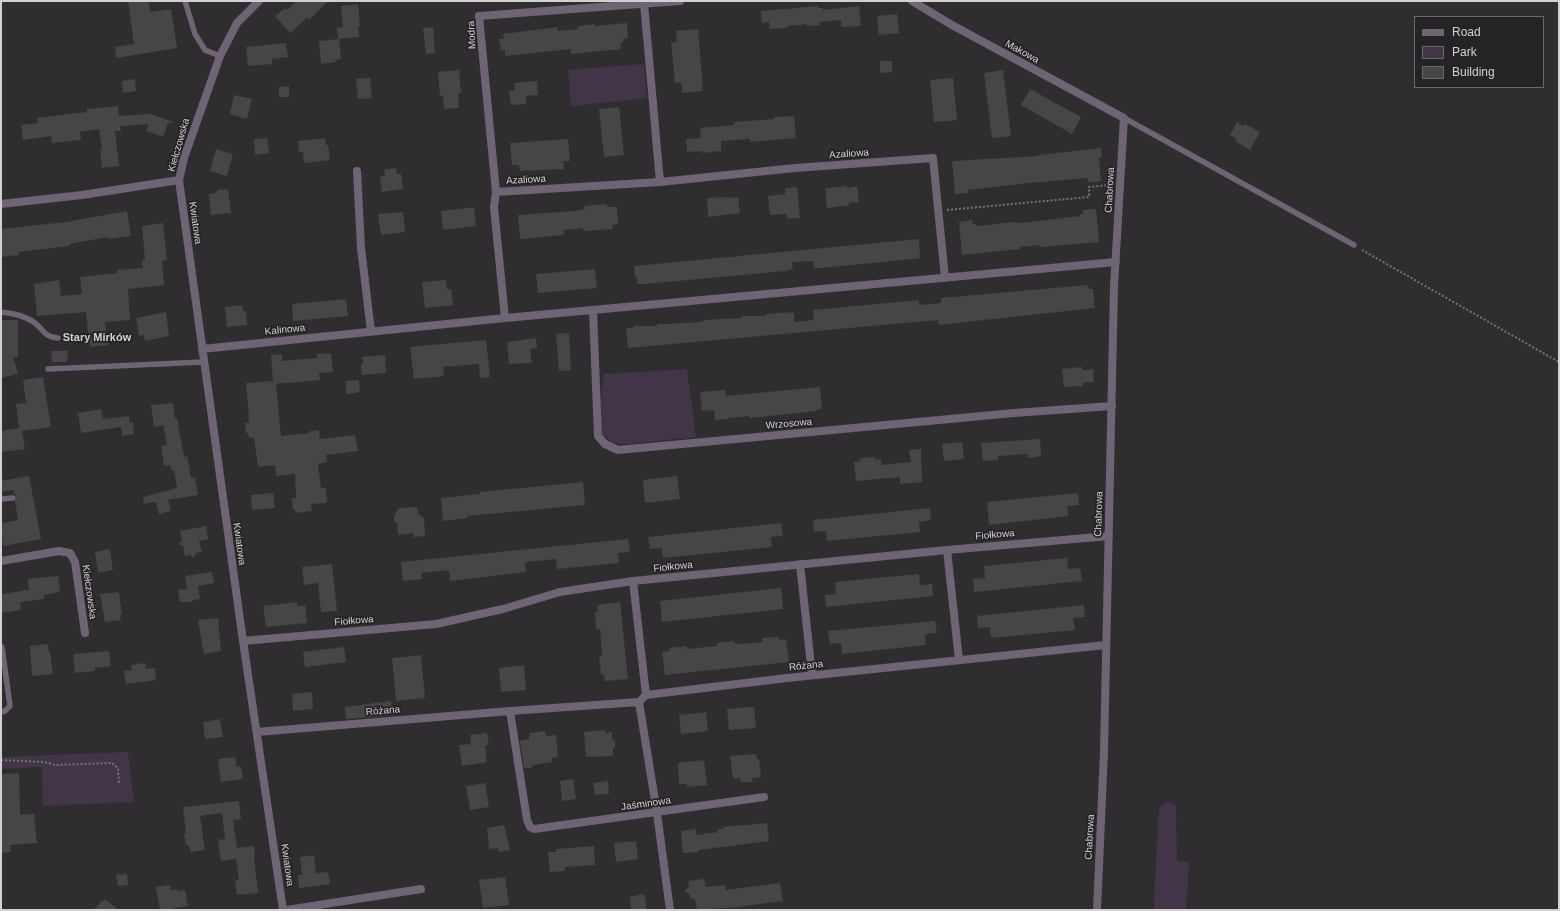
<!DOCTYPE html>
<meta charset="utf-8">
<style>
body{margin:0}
#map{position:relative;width:1560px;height:911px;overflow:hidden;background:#2f2d2f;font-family:Arial,sans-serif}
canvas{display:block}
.frame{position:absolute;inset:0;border:2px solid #d2d1d2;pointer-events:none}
.legend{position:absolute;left:1414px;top:16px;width:130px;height:72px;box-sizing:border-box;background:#252325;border:1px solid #6a696a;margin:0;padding:5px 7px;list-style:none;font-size:12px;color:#d2d1d2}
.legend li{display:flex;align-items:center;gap:8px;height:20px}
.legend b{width:20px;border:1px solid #6a696a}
</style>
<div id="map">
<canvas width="1560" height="911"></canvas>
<div class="frame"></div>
<ul class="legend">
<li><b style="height:5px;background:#6f6473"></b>Road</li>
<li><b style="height:11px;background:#433548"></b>Park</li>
<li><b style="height:11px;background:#474547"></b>Building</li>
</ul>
</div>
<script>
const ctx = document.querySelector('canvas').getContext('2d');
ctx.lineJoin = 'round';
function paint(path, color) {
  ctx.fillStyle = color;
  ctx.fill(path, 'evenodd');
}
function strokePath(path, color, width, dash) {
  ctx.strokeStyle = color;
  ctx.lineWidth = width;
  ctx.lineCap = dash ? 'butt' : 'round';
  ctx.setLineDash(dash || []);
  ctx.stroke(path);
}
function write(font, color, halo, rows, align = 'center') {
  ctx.font = font + ' Arial,sans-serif';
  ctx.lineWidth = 3.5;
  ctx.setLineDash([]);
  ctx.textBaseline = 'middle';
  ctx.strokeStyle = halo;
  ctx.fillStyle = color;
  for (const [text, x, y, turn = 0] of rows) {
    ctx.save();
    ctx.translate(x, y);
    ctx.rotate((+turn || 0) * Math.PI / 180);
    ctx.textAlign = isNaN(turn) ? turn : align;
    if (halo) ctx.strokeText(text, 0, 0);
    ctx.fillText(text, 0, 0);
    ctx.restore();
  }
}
paint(new Path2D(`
 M642,64L644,66L647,98L571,106L568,70Z
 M687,369L696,437L628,444L613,443L602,434L600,410L604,374Z
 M128,752L134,802L43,806L42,767L1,769V757Z
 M1168,802L1176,805L1177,860L1189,863L1186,909L1184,910H1154L1158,817L1160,807Z`), '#433548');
paint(new Path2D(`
 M128,1H149L150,12L171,9L177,48L116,58L115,47L134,44Z
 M297,1H328L309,20L307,18L290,33L275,16L285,8L287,10Z
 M358,4L360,26H358L359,37L338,39L337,28L343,27L341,6Z
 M818,6V8H823V10L859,6L861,26L841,27V20L819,22L820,25L807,26V24L787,26L788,28L770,29L769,22L762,23L761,11Z
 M897,14L899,33L879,35L877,16Z
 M627,23L628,38L623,39V43H620L621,49L571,54V49L505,56V50H501L499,39H504L503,34L558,27V31L578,29V26L595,24V26Z
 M433,27L435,53L426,54L423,28Z
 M698,29L703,91L682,93L681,82L675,83L671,43L677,42L676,31Z
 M339,39L341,59L335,60L336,62L321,64L319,41Z
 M286,43L288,57L272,59V64L248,66L246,47Z
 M880,61H892V72L880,73Z
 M459,70L461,93L458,94L459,108L444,109L443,95L440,96L438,72Z
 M1003,70L1011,136L992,138L984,73Z
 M370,78L372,98L358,99L356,79Z
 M953,78L957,120L934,122L930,80Z
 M135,79L136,91L123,93L122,81Z
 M537,81L538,95L526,96V104L511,105L509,91L515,90L514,83Z
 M289,86V97H279V87Z
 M1030,89L1081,117L1072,134L1021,105Z
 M234,95L252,99L247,119L230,114Z
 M118,106L119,116L150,114L174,122L168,123L163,137L146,131L149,124L120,126L121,131H115L119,166L102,168L100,149H102L99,129L80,132L81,140L52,143L51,136L23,140L21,125L38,123L37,118L87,112V109Z
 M619,107L624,155L604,157L599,109Z
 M794,116L796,138L750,142V139L721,141V151L702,153V151L687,152L686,139L701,138L700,128L734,125V122L774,119V117Z
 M1237,122L1243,126L1245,124L1260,132L1250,150L1235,141L1236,138L1230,135Z
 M267,138L269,153L255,155L254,139Z
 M325,138L326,145H328L330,160L304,163L303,152H299L298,141Z
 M568,139L570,161H563L564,169L520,171L519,165H512L510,143Z
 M1101,148L1102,158H1099L1101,181L1088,182V178L1029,183L968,190V193L955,194L952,161L1039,156V155Z
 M216,149L233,154L227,176L210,171Z
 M396,168L397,174H401L403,189L382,192L380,176H385L384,169Z
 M847,186V188L857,186L859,202L849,203V205L827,208L825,188Z
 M797,187L800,218L788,219L786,214L770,215L768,196L785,194V188Z
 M228,189L231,213L211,215L209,194L217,193V190Z
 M727,197V198L738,197L740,213L708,217L707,198Z
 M607,204V207H617L618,224L612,225L613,229L583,231V228L563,230L564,235L520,239L518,215L575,211L585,209L584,206Z
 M474,207L476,226L443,230L441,211Z
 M1096,209L1099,242L1040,247V245L1020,247V249L962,255L959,222L972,220L973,224H976V226L1015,222L1021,223L1080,216V214H1083V210Z
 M127,211L131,236L109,239L108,237L69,244V246L18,252V255L1,257V229L66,222Z
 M403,212L405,232L381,235L378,214Z
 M163,223L167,260L162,261L164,285L128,289L130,320L105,322L108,345L90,347L86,312L37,316L34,284L59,280L61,296L82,294L80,277L118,273L117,270L143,268L142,260H145L142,226Z
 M919,239L920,258L913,259L821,268H814L813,261L794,262L792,263L793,269L786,271L644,284H637V277H635L634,266Z
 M595,269L597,288L538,293L536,274Z
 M446,280L447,289H451L453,305L425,308L422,282Z
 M1088,285L1089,289H1093L1095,308L947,324L939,325L938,320L628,348L626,328H633V326H657V324H665L700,322L704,321V320L742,318V316H766V314L790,312V313H794V322L814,320L813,310L919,300V305L941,303V298Z
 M346,299L348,316L293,321L292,304Z
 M242,305L243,311H246L247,325L227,327L225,307Z
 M166,312L169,336L145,341L144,335L139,336L136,318Z
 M1,320H18V357H13L18,374L1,378Z
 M569,333L571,370L559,371L556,334Z
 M536,338L537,348L530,349L532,363L509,364L507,342Z
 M486,340L490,377L480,378L479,364L443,367L444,376L414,379L410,347Z
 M51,351H68L67,362H52Z
 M331,353L333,372L319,373L320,380L276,384L281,436L310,433V431L319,430L320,439L355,435L358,451L326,455L327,462L318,464L321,488H326L327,503L311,504L312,511L295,513V510H293L292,498H296L295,474L276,476L275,465L258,467L254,437L249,438L248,433H246L245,423H249L248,418H249L246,383L273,381L271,355L282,354V361L317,358V354Z
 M385,355L386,373L362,375L361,365L363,363L362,357Z
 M1082,367V370L1093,369L1094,382L1083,383V386L1064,387L1062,369Z
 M43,377L51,427L22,431L25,449L1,452V431L19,428L16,404L26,403L23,380Z
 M359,380L360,392L346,394V381Z
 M820,387L822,409H817V411L750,418L749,416L728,418V419L715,420L714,410L702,411L700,392L725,390L726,396Z
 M173,403L175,418H177L184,457L187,456L191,478H195L198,495L168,500L171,511L159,514L156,502L144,504L143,497L177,488L174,470H171L170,465L164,466L161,446L167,445L163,425L154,427L151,405Z
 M101,409L103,419L129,416L130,423L133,422L134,434L122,436L121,427L81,433L78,413Z
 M1040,439L1041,456L1028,458L1027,454L1013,455L998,456V460L983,461L981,443Z
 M962,442L964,459L944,461L942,444Z
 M921,449L922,482L900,484V477L856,481L854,462L861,461L860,458L875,457V460L881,459V465L911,462L909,450Z
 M29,476L41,539L3,546L1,523L18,520L15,501L17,496L14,494V490L1,492V481Z
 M677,476L680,499L645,503L643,480Z
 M583,482L585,505L467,516V518L443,521L441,498L480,494V492Z
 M273,493L275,508L252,510L251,495Z
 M1078,493L1079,505L1067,506L1068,516L989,525L987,502Z
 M417,507L418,514L424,518L425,536L413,537V533L398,535L397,522H394V515L399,508Z
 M930,508L931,520L919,522L920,532L827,541L826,531L814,532L813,520Z
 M781,523L783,536L771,537L772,547L663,558L662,548L650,549L648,537Z
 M206,526L208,539L199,541L202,552L196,553L194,558L190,555L185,556L183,546L179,544L182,540L180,531Z
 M628,539L630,552L618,553L619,563L557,569L556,559L525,562L526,572L450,581L449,570L421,573L422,579L403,581L401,562Z
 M110,549L113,570L98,573L95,552Z
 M1067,558L1068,569L1080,568L1082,581L974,592L973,579L985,578L984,566Z
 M332,564L337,611L321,612L318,583L304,585L302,567Z
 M212,572L214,583L198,586L200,599L193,600L192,602H180L178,590L187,589L185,576Z
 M919,574L920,585L932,584L933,596L826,607L825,595L836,594L835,582Z
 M58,576L60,592L44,595V599L20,602L21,610L1,613V594L29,590L28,579Z
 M781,588L783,609L662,622L660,601Z
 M119,592L122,615H120L121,620L105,622L100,594Z
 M297,602V606L305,605L307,623L266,627L263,606Z
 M620,602L628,679L605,681L604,674H601L599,656H602L601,640L600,629H596L595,612H598L597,605Z
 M1084,605L1085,617L1073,618L1075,630L991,638L990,627L978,628L977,616Z
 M218,618L221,651L204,654L198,620Z
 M935,621L937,633L925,634L926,645L842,654L841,643L830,644L828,631Z
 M779,637V640L786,639L789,662L665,675L662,652L670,651L669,648L687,646V649L717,646V643L734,641L735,644L755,643L762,642V638Z
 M48,644L49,652H50L53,674L32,676L30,646Z
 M344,647L346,662L305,667L303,652Z
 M109,651L111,666L95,668V671L75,673L73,654Z
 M421,655L425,698L396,701L392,658Z
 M145,663L146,669L155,668L156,680L126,684L124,671L132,670L131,665Z
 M524,665L526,690L501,692L499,668Z
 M312,692L313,709L293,711L292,694Z
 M391,701L393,715L346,719L345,707Z
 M749,707H754L756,728L729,730L727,709Z
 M706,712L708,731L681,734L679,715Z
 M220,719L223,737L205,739L203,722Z
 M605,730V733L612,732V740L615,741V747L613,749V756L586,757L584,732Z
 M545,731L546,736L556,735L558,757L552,758V762L533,765L531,768H524L520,741L529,739V733Z
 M487,733L489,745H485L487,762L462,766L459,745L471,744L470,735Z
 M756,754L757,759H759L761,777L752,778L753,782H741L740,778L733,779L730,756Z
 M235,757L237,767H241L243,779L221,782L218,759Z
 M704,760L707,785L687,787V784H679L678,763Z
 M19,773L20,815L34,814L37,843L10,845L11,852L1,853V774Z
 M573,779L576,799L562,801L560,781Z
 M608,781L609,794L595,795L593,783Z
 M485,783L489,807L470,810L466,786Z
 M239,801L241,819L233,820L237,848L254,846L255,857H254L258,893L237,895L235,881L239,880L236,859L221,861L218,840L225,839L222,813L200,816L205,850L191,852L190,847H188V844L186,845L184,834L186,833L183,807Z
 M767,823L769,841L698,850V852L683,853L681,831L696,829V835L718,832V829H723V827Z
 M504,825L510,850L499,852L498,848L489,849L487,828Z
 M636,841L638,859L616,862L614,843Z
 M594,846L595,865L565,867V871L550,872L548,852H556V849Z
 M314,855L316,873L328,872L330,884L299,888L298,875H302L300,857Z
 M127,874L128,885L118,886L116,875Z
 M505,877L509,905L483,908L479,880Z
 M704,879L706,887L725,885L726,890L780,883L783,901L738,907L697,910L695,899H691L689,894L685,891L689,887L688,881Z
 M170,885L171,890L177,889V891L185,890L188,906L174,908V910H160L156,887Z
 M644,894L647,910H631L630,897Z
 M106,900L119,910H93L102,901Z`), '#474547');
strokePath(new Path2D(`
 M947,210L1089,197V187L1109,185
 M1362,250L1559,362
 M1,760L44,762L55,765L112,763L118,768L119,783`), '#767476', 2, [2, 2]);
strokePath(new Path2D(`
 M185,1L195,34L205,50L220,56
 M1124,118L1354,245
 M1,312C12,313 26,316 35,323C44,330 44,337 58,338
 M48,369L204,362
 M1,499L13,498
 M1,712L5,711L10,706L2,647`), '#6f6473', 5.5);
strokePath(new Path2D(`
 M259,1L237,23L220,56L184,158L179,180L243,641L283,910
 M912,1L952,25L1124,118L1114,286L1104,752L1097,910
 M644,3L660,182
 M357,171L361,248L371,331
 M496,192L479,16L680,1
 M1,204L82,195L179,180
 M593,311L598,436L605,444L618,450L1014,413L1112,406
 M505,318L494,207L496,192L660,182L795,168L933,158L945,278
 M202,349L505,318L1116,262
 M947,550L959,660
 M1,561L59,551L70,553L75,562L85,633
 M800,564L812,675
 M633,581L646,695
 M243,641L436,624L503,609L560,592L633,581L947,550L1109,536
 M639,702L657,813L670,910
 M510,711L527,820L530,827L534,829L764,797
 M257,732L510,711L639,702L646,695L787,678L1106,645
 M287,910L421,889`), '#6f6473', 8);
write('10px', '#d2d1d2', '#252325', [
 ["Modra",472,35,-93],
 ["Makowa",1022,52,29],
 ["Kiełczowska",179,145,-74],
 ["Azaliowa",849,154,-4],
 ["Azaliowa",526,180,-3],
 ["Chabrowa",1110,190,-87],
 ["Kwiatowa",195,223,82],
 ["Kalinowa",285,330,-6],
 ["Wrzosowa",789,424,-5],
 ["Chabrowa",1099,514,-88],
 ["Fiołkowa",995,535,-5],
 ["Kwiatowa",239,544,82],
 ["Fiołkowa",673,567,-6],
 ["Kiełczowska",89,592,82],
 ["Fiołkowa",354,621,-5],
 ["Różana",806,666,-6],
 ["Różana",383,711,-5],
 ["Jaśminowa",646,804,-8],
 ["Chabrowa",1090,837,-87],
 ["Kwiatowa",287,865,82]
]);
write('bold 11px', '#d2d1d2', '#252325', [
 ["Stary Mirków",97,338]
]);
</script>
